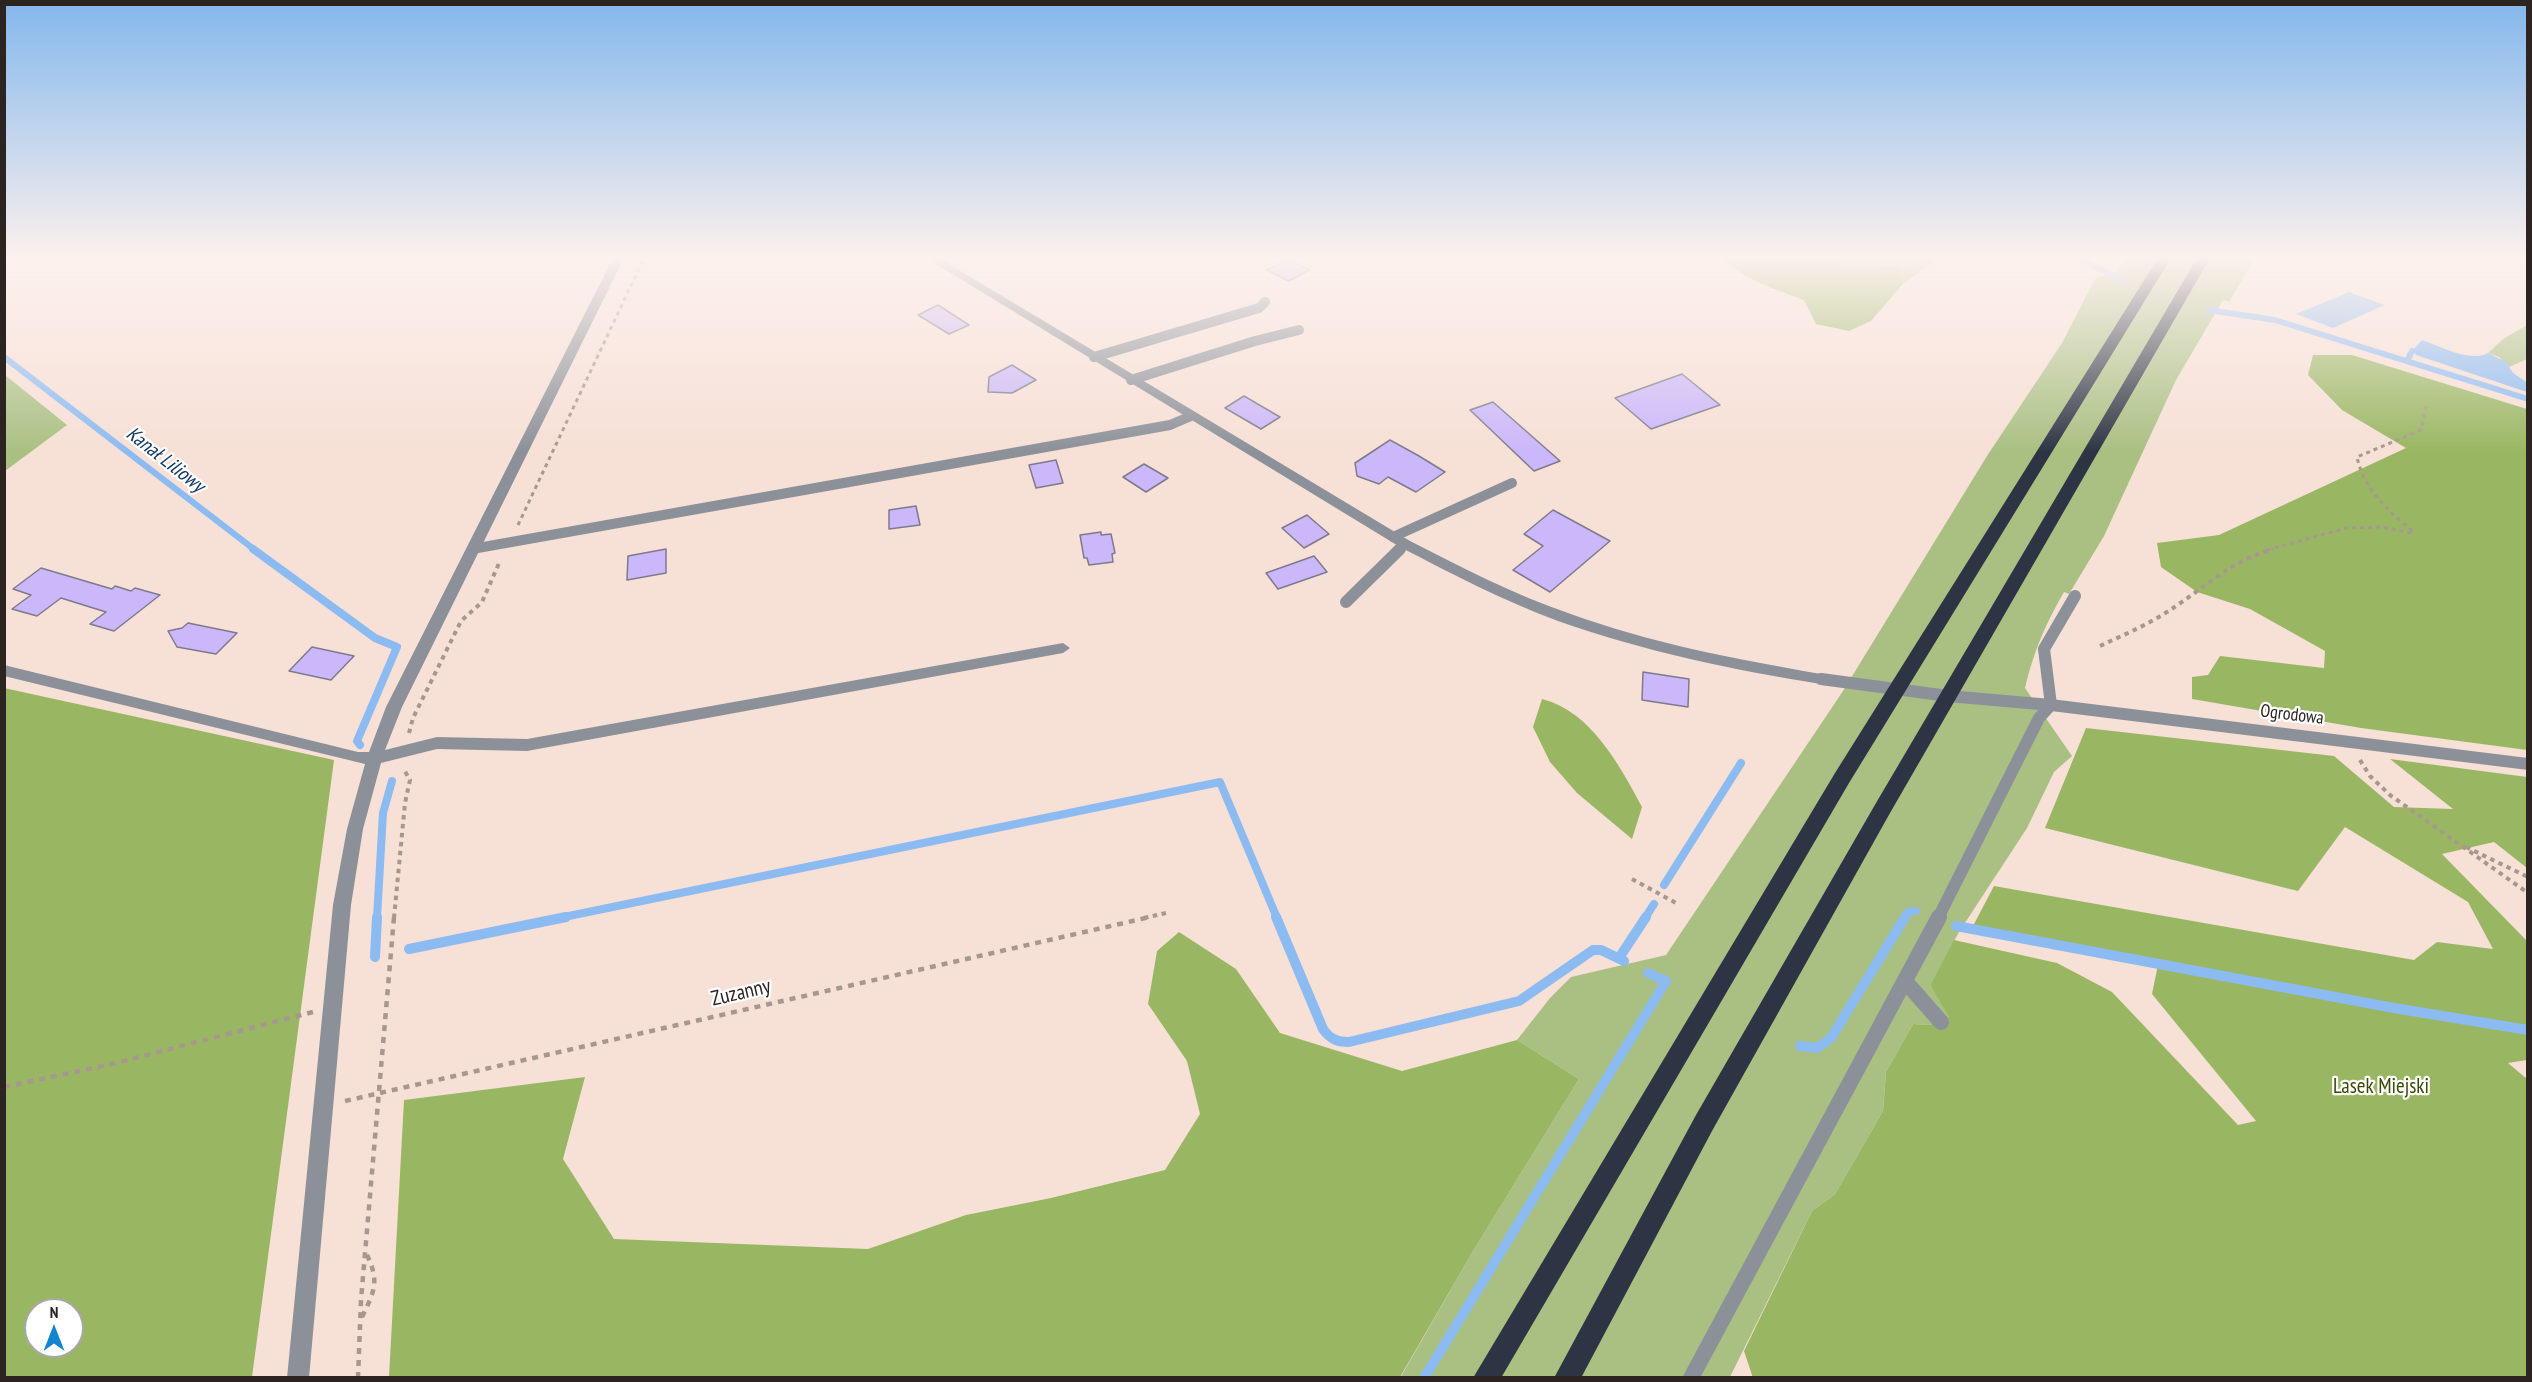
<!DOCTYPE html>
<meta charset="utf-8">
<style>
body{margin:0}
#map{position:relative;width:2532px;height:1382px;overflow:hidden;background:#f7e0d6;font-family:"PT Sans Narrow",sans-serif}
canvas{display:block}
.frame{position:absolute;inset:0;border:6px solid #2c2420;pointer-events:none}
.north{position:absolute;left:24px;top:1298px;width:60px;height:60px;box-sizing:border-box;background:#fff;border:2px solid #aba7a6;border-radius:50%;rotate:0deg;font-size:16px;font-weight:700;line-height:24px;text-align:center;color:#2c2420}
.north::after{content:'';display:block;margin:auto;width:21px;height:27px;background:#1185ce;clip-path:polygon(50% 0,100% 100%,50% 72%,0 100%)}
</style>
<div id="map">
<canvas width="2532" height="1382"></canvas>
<div class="frame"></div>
<div class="north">N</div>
</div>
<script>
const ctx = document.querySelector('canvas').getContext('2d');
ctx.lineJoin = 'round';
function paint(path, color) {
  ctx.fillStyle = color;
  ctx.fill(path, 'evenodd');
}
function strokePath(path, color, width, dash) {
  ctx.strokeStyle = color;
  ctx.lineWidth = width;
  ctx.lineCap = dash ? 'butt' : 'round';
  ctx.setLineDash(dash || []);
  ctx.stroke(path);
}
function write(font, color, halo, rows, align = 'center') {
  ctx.font = font + ' "PT Sans Narrow",sans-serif';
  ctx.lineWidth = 4.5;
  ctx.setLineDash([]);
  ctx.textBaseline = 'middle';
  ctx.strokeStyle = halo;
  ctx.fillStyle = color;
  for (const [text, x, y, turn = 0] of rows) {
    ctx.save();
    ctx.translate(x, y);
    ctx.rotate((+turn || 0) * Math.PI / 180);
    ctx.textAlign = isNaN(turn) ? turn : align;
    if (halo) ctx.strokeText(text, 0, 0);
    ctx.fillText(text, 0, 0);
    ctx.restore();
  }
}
paint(new Path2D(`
 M1830,258H1939L1903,284L1898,266L1850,269Z
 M2125,258H2255L2229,302L2223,300L2176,380L2104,536L2069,594L2064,592C2045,625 2034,651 2025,688L2072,756L2054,772L2027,828L1959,932L1930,985L1950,1017L1930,1025L1913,1024L1886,1072L1883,1111L1835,1194L1812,1211L1730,1377L1400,1378L1475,1248L1579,1079L1517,1040L1550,998L1571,977L1666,955L1843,691L1987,456L2062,343L2095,279L2116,272Z
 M2527,325V359L2509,367L2499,357L2488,353L2503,339Z
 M5,375L67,425L5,471H4Z`), '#a9c082');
paint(new Path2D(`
 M1722,258H1830L1850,269L1898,266L1903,284L1871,321L1849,331L1816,324L1804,300C1775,289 1745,280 1722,258Z
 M2313,355H2352L2527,409V750L2361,728L2192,699V677L2208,675L2220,656L2324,668L2325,651L2250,609L2197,592L2161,567L2157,543L2219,535L2406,448L2342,410L2308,375Z
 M4,688L334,760L252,1377H5ZM36,1310H72V1346H36Z
 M1542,699C1591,711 1620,766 1642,807L1632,839L1577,793L1550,762L1533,727Z
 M2086,728L2334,756L2394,807L2453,809L2390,759L2527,777V868L2494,842L2442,854L2527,941V1060L2508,1063L2527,1079V1377L1753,1378L1744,1351L1812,1211L1835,1194L1883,1111L1886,1072L1913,1024L1930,1025L1949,1017L1930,985L1954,940L2057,963L2112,992L2238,1125L2256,1121L2152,994L2159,960L1973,926L1994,886L2414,960L2437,942L2493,949L2468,902L2345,827L2298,891L2045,828Z
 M1179,932L1236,969L1280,1033L1402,1071L1517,1040L1579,1079L1475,1248L1400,1377H389L404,1100L585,1077L563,1159L614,1239L868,1249L966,1215L1051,1198L1165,1170L1200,1114L1187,1061L1148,1004L1157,951Z`), '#99b762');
paint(new Path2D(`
 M2349,292L2385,305L2333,328L2296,314Z
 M2422,340C2441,346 2469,363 2488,353L2508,363C2509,372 2520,378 2527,382V392L2416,355L2412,351Z`), '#8cbbf2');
strokePath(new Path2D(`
 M2077,258L2123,280
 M2209,310L2275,320L2528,399
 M4,357L255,550
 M2407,361L2412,351`), '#8cbbf2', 6);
strokePath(new Path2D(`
 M253,549L375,638L397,647L357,741L360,745
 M1664,885L1741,763
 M377,918L383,813L392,781
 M559,918L1220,782L1277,918
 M1645,918L1654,904
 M1904,918L1908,912L1916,911`), '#8cbbf2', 8);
strokePath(new Path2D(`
 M1276,917L1323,1029C1330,1039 1337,1042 1349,1042L1519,1001L1593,950H1601L1624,961
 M1956,926L2394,1008L2528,1030
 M409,949L566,917
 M375,957L377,917
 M1619,958L1646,917
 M1800,1046L1817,1048L1831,1038L1905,917
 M1424,1378L1666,981L1648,973`), '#8cbbf2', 10);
const building = new Path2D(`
 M1288,259L1309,270L1289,281L1267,270Z
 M938,305L969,325L949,334L918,315Z
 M1012,365L1036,380L1012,393L988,392L989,377Z
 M1682,374L1720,405L1651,429L1615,398Z
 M1244,396L1280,417L1261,429L1225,408Z
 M1493,402L1560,461L1534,471L1470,410Z
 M1390,440L1419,456L1445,472L1416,492L1388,477L1379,484L1357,476L1355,463Z
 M1056,460L1063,483L1036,488L1029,465Z
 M1144,464L1168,478L1146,492L1123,477Z
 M916,506L920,525L889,529V510Z
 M1553,510L1610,541L1550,592L1513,570L1543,546L1524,534Z
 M1307,515L1329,534L1304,548L1282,528Z
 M1101,532V535L1111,534L1115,553L1112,554L1113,562L1089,565L1087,558H1084L1080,535Z
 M666,549V573L627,580L628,556Z
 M1314,556L1327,572L1278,589L1266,573Z
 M41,568L112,589L115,586L131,591L135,588L160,595L114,631L90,624L106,612L61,598L37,616L12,609L31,595L13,589Z
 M188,623L237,633L216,654L177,647L168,631L182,628Z
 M312,647L354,656L331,680L289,671Z
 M1643,672L1689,679L1688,707L1642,700Z`);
paint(building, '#cab8fa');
strokePath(building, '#7e7a8c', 1.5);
strokePath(new Path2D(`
 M518,525L644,258
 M2412,531C2388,510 2364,490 2357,457L2421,430L2426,407
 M2267,550L2346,528L2382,527L2415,534`), '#a8978f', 3, [4, 4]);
strokePath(new Path2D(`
 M2100,646C2121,636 2143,627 2162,615C2202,591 2227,562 2273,549
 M409,733L413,718L461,621L482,602L500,561
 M2360,760L2370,776L2390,795L2528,893
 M2466,847L2528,877
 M1632,879L1676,903
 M394,918L405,803L410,780L403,768
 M1144,918L1166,913`), '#a8978f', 4, [4.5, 4.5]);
strokePath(new Path2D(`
 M4,1087L112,1064L313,1012
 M345,1101L1150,917
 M362,1317C374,1292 380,1282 367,1255
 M358,1378L361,1300L394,917`), '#a8978f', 4.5, [6, 6]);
strokePath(new Path2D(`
 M1094,357L1259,308L1265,302
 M1131,380L1255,341L1299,330
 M1393,537L1512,483
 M472,549L1170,425L1191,416
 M1399,550L1405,544`), '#8c9199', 10);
strokePath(new Path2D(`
 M1346,602L1400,549
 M1821,679L1948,696L2051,705
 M2051,705L2044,649L2075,596
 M1938,918L2039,718L2051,705`), '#8c9199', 12);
strokePath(new Path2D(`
 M1905,981L1941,1022
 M1691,1378L1939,917`), '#8c9199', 16);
paint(new Path2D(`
 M613,258H624L402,707L385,750L437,737L527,739L1063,643L1070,648L1063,653L527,751L437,749L381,763L363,829L351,905L309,1378H287L333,905L347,829L365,764L4,676V665L358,752H369L386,707Z
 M926,258H939L1410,541C1461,567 1513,594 1568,613C1650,643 1735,659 1821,674L1826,675L1828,679L1826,683L1821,684C1732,670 1643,651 1558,621C1504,601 1452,574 1400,547Z
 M2051,699L2528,758V770L2051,711L2046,709L2043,705L2046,701Z`), '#8c9199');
paint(new Path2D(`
 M2158,258H2171L1849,783L1501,1378H1473L1835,773Z
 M2197,258H2210L1890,813L1712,1131L1581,1378H1554L1696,1115L1876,803Z`), '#2d3544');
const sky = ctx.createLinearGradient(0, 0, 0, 452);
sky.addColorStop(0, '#83b7ec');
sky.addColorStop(0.57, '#fbf1ed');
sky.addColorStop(1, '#fbf1ed00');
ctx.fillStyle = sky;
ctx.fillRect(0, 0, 2532, 452);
write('18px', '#2c2420', '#fff', [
 ["Ogrodowa",2292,715,7]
]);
write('italic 20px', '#113a65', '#fff', [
 ["Kanał Liliowy",165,460,38]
]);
write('21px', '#2c2420', '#fff', [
 ["Zuzanny",741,993,-13]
]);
write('21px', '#374a0a', '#fff', [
 ["Lasek Miejski",2381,1087]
]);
</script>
